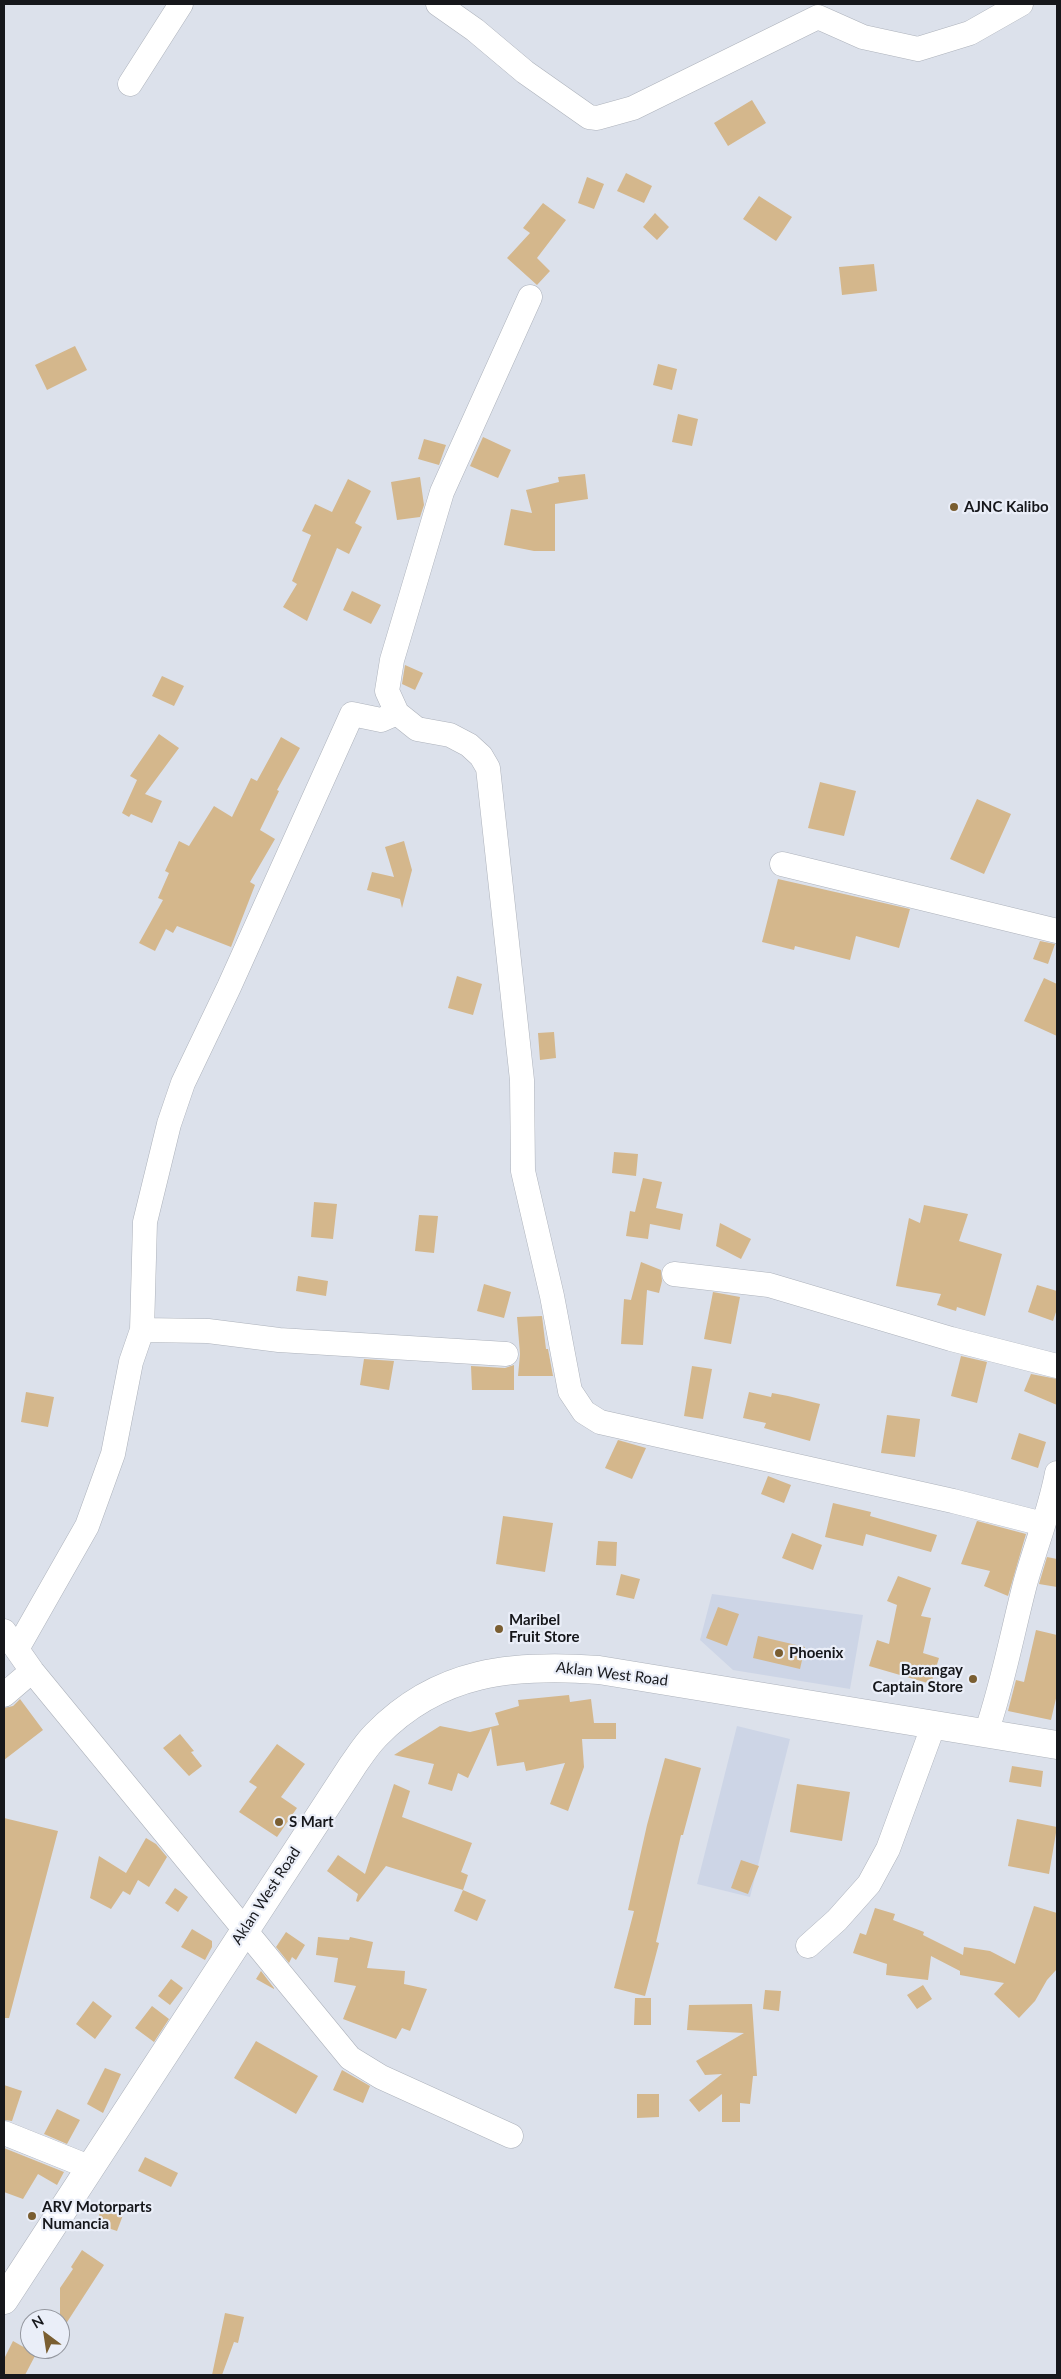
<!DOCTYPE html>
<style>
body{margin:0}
#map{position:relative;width:1061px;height:2379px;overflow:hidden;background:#dce1eb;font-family:Lato,sans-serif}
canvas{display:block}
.frame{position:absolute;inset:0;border:5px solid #16171b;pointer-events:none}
.north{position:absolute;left:20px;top:2309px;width:50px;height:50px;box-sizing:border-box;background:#eaeef8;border:1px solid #9598a0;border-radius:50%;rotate:329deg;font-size:14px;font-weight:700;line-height:20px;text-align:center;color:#16171b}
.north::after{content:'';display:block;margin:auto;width:18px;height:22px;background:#7a5e31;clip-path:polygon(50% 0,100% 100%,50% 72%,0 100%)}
</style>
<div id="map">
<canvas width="1061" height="2379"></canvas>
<div class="frame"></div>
<div class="north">N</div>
</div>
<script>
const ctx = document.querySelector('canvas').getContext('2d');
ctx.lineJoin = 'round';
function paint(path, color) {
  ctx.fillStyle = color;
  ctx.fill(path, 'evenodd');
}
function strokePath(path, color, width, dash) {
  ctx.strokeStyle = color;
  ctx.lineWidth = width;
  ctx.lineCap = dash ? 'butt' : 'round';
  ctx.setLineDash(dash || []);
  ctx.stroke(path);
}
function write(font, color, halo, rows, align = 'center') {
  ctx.font = font + ' Lato,sans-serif';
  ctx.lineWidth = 4.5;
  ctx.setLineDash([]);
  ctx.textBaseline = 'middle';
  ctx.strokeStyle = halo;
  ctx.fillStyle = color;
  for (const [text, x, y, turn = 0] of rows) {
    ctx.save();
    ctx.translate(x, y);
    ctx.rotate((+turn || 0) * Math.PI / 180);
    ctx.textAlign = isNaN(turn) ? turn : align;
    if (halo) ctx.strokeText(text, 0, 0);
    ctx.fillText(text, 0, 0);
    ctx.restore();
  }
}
paint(new Path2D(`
 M712,1594L863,1615L850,1689L733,1670L700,1640Z
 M737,1726L790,1739L750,1897L697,1884Z`), '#cdd5e6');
paint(new Path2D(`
 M752,100L766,123L728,146L714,123Z
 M626,173L652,186L644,203L617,191Z
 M587,177L604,184L594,209L578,203Z
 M759,196L792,217L776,241L743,219Z
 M543,203L566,220L537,258L550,271L537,285L507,258L530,233L523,228Z
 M655,213L669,227L657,240L643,227Z
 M874,264L877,291L842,295L839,267Z
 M75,346L87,370L47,390L35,365Z
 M658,364L677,369L672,390L653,385Z
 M678,414L698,419L692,446L672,442Z
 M483,437L511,450L498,478L470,466Z
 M424,439L446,445L439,465L418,459Z
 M585,474L588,499L555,504V551H534L504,545L511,509L532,513L526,490L559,482L558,477Z
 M420,477L424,505L420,517L397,520L391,482Z
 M348,479L371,491L355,523L362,527L349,554L337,548L307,621L283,607L297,584L292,581L311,535L302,531L315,504L332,512Z
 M352,591L381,605L371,624L343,610Z
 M405,665L423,673L415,690L402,684Z
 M162,676L184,686L174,706L152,696Z
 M159,734L179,748L145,794L162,801L152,823L131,814L129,817L122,813L137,780L130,776Z
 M281,737L300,748L277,790L279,791L260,830L275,839L250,882L255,885L231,947L177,926L173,933L166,929L155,951L139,943L163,900L158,898L169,873L165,871L179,841L189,846L214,806L232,817L251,778L257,781Z
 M820,782L856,791L844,836L808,828Z
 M977,799L1011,814L984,874L950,859Z
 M404,841L412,870L402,908L400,899L367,890L372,872L394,877L385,847Z
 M778,879L910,909L899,948L856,936L850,960L795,946L794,950L762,942Z
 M1040,941L1055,944L1048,964L1033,959Z
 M457,976L482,984L473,1015L448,1008Z
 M1044,978L1057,984V1036L1024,1021Z
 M554,1032L556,1058L540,1060L538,1033Z
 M614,1152L638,1154L636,1176L612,1173Z
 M643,1178L662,1182L656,1208L683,1214L680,1230L650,1224L648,1239L626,1236L630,1211L635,1212Z
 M314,1202L337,1204L333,1239L311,1237Z
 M924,1205L968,1214L959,1241L1002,1254L985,1316L957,1307L956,1311L937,1305L941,1294L896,1286L909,1218L920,1223Z
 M419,1215L438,1216L434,1253L415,1251Z
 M720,1223L751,1239L741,1259L716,1246Z
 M641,1262L661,1270L662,1281L659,1293L647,1290L643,1345L621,1344L624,1299L631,1300Z
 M298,1276L328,1281L326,1296L296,1291Z
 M484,1284L511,1292L504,1318L477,1311Z
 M1037,1285L1057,1291V1309L1053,1321L1028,1312Z
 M713,1292L740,1297L731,1344L704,1339Z
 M542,1316L546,1349H548L553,1376H518L520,1354L517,1317Z
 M961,1356L987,1362L977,1403L951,1396Z
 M364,1359L394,1361L389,1390L360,1385Z
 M514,1365V1390H472L471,1366L505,1368Z
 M692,1366L712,1369L703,1419L684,1416Z
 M1031,1374L1057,1379V1405L1024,1391Z
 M26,1392L54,1397L48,1427L21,1422Z
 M749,1392L771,1397L772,1393L788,1396L820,1404L810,1441L764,1428L766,1423L743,1418Z
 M887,1415L920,1419L915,1457L881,1453Z
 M1019,1433L1046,1442L1038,1468L1011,1459Z
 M618,1440L646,1448L632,1479L605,1468Z
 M768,1476L791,1485L784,1503L761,1494Z
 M833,1503L871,1512L870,1516L937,1535L931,1552L866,1534L863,1546L825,1537Z
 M503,1516L553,1523L545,1572L496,1564Z
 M977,1521L1026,1534L1008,1596L984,1586L990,1571L961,1564Z
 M792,1533L822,1545L813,1570L782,1558Z
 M598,1541L617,1542L616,1566L596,1565Z
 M1047,1557L1057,1559V1587L1039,1584Z
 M621,1574L640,1579L634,1599L616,1595Z
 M898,1576L931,1588L921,1616L931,1618L923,1653L939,1658L931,1684L869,1666L877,1640L889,1644L897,1605L887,1601Z
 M718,1607L739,1614L727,1646L706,1638Z
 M1036,1630L1057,1635V1694L1051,1720L1008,1711L1016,1680L1024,1682Z
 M758,1636L805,1647L800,1669L753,1658Z
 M569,1695L570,1702L591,1699L594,1723H616V1739H582L584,1767L568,1811L550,1804L565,1763L526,1771L524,1762L497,1766L491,1728L468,1778L458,1773L452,1791L428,1784L434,1764L394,1755L440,1726L470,1732L499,1725L495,1713L519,1706L518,1700Z
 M20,1699L43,1730L4,1760V1708L13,1706Z
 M180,1734L194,1751L191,1752L202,1766L189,1776L163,1748Z
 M277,1744L305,1764L281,1797L297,1808L277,1837L239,1812L257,1787L249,1782Z
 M665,1758L701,1768L683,1835H681L656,1942L659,1943L645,1996L614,1988L634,1911L628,1910L647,1825Z
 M1012,1766L1043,1771L1041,1787L1009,1782Z
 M394,1784L410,1791L402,1817L472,1843L461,1872L468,1875L463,1890L386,1866L358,1902L356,1901L358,1894L327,1871L338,1855L365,1874Z
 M797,1784L850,1792L842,1841L790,1832Z
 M4,1818L58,1831L9,2018H4Z
 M1017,1819L1057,1827L1049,1874L1008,1866Z
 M146,1838L156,1844L167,1857L149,1887L138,1880L130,1895L123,1891L111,1909L90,1898L99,1856L126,1873Z
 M741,1860L759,1866L748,1894L731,1888Z
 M175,1888L188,1897L178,1912L165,1903Z
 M463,1890L486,1900L477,1921L454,1911Z
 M1034,1906L1057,1913V1969L1047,1980L1035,2001L1019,2018L994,1994L1004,1983L960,1975V1971L931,1956L928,1980L886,1975L887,1964L853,1953L860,1933L866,1935L875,1908L895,1914L893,1920L924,1932L923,1935L963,1955L964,1947L990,1951L1015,1964Z
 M192,1929L212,1941V1947L205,1960L181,1947Z
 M286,1932L305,1945L296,1960L292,1957L289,1963L276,1947Z
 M318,1937L349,1940L350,1937L373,1942L367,1968L405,1971L404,1984L427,1989L410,2031L402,2028L396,2039L343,2019L356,1986L334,1982L338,1958L316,1955Z
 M261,1971L274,1988V1989L256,1979Z
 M171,1979L183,1988L170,2005L158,1996Z
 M923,1985L932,1999L917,2009L907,1995Z
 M765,1990L781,1991L779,2011L763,2009Z
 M635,1998H651V2025H634Z
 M93,2001L112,2016L95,2039L76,2024Z
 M752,2004L757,2076H753L750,2104L740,2103V2122H722V2094L699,2112L689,2100L722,2074L705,2075L696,2061L744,2033L687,2030L689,2005Z
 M152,2006L169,2019L154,2042L135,2028Z
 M256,2041L318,2076L296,2114L234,2078Z
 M105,2068L121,2074L103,2113L87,2104Z
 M342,2070L370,2086L363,2103L333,2090Z
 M4,2085L22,2091L12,2121L4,2120Z
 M637,2094H659V2117L637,2118Z
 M57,2109L80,2120L67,2144L44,2134Z
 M4,2148L64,2172L57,2185L38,2174L23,2199L4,2192Z
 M145,2157L178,2173L171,2187L138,2171Z
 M102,2207L123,2215L117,2231L96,2224Z
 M82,2250L104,2265L60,2333V2288L73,2269L71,2267Z
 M225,2313L244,2317L238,2343L234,2342L222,2375H212Z
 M13,2341L36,2354L25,2375H4V2359Z`), '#d4b78c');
const minor = new Path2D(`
 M438,4L475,30L525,72L589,117L597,118L633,108L818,17L863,37L918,49L970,33L1021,4
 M130,84L181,4
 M530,297L442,492L392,660L387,691L397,713L417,729L450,735L469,745L481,756L488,768L522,1080L523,1171L552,1296L570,1391L584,1412L600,1422L953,1501L1043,1524
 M782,864L1057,931
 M674,1274L769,1285L951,1339L1057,1366
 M142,1330L145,1222L169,1124L183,1083L229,987L352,714L381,720L397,713
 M4,1631L32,1671L350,2058L381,2077L511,2136
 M17,1649L87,1526L113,1454L131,1362L142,1330L208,1331L279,1340L506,1354
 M4,1695L32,1671
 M986,1733C1003,1684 1012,1634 1025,1584C1035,1547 1050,1511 1057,1473
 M808,1946L837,1920L869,1884L888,1849L934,1724
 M4,2133L89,2167`);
const major = new Path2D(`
 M4,2300L353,1765C360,1755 367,1744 376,1735C439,1670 513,1664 599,1670L1057,1745`);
strokePath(minor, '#adb2bb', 25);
strokePath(major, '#adb2bb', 29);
strokePath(minor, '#fff', 24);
strokePath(major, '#fff', 28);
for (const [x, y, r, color] of [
 [954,507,5,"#7a5e31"],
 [499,1629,5,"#7a5e31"],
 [779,1653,5,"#7a5e31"],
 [973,1679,5,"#7a5e31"],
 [279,1822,5,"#7a5e31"],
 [32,2216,5,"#7a5e31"]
]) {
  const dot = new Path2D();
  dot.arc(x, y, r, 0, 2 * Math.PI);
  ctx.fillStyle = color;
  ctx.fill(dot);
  strokePath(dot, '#eaeef8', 2);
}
write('bold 15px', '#16171b', '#eaeef8', [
 ["AJNC Kalibo",964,507],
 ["Maribel",509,1620],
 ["Fruit Store",509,1637],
 ["Phoenix",789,1653],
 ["Barangay",963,1670,"right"],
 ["Captain Store",963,1687,"right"],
 ["S Mart",289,1822],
 ["ARV Motorparts",42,2207],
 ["Numancia",42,2224]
], 'left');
write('15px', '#16171b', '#eaeef8', [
 ["Aklan West Road",612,1674,7],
 ["Aklan West Road",266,1896,-57]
]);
</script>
